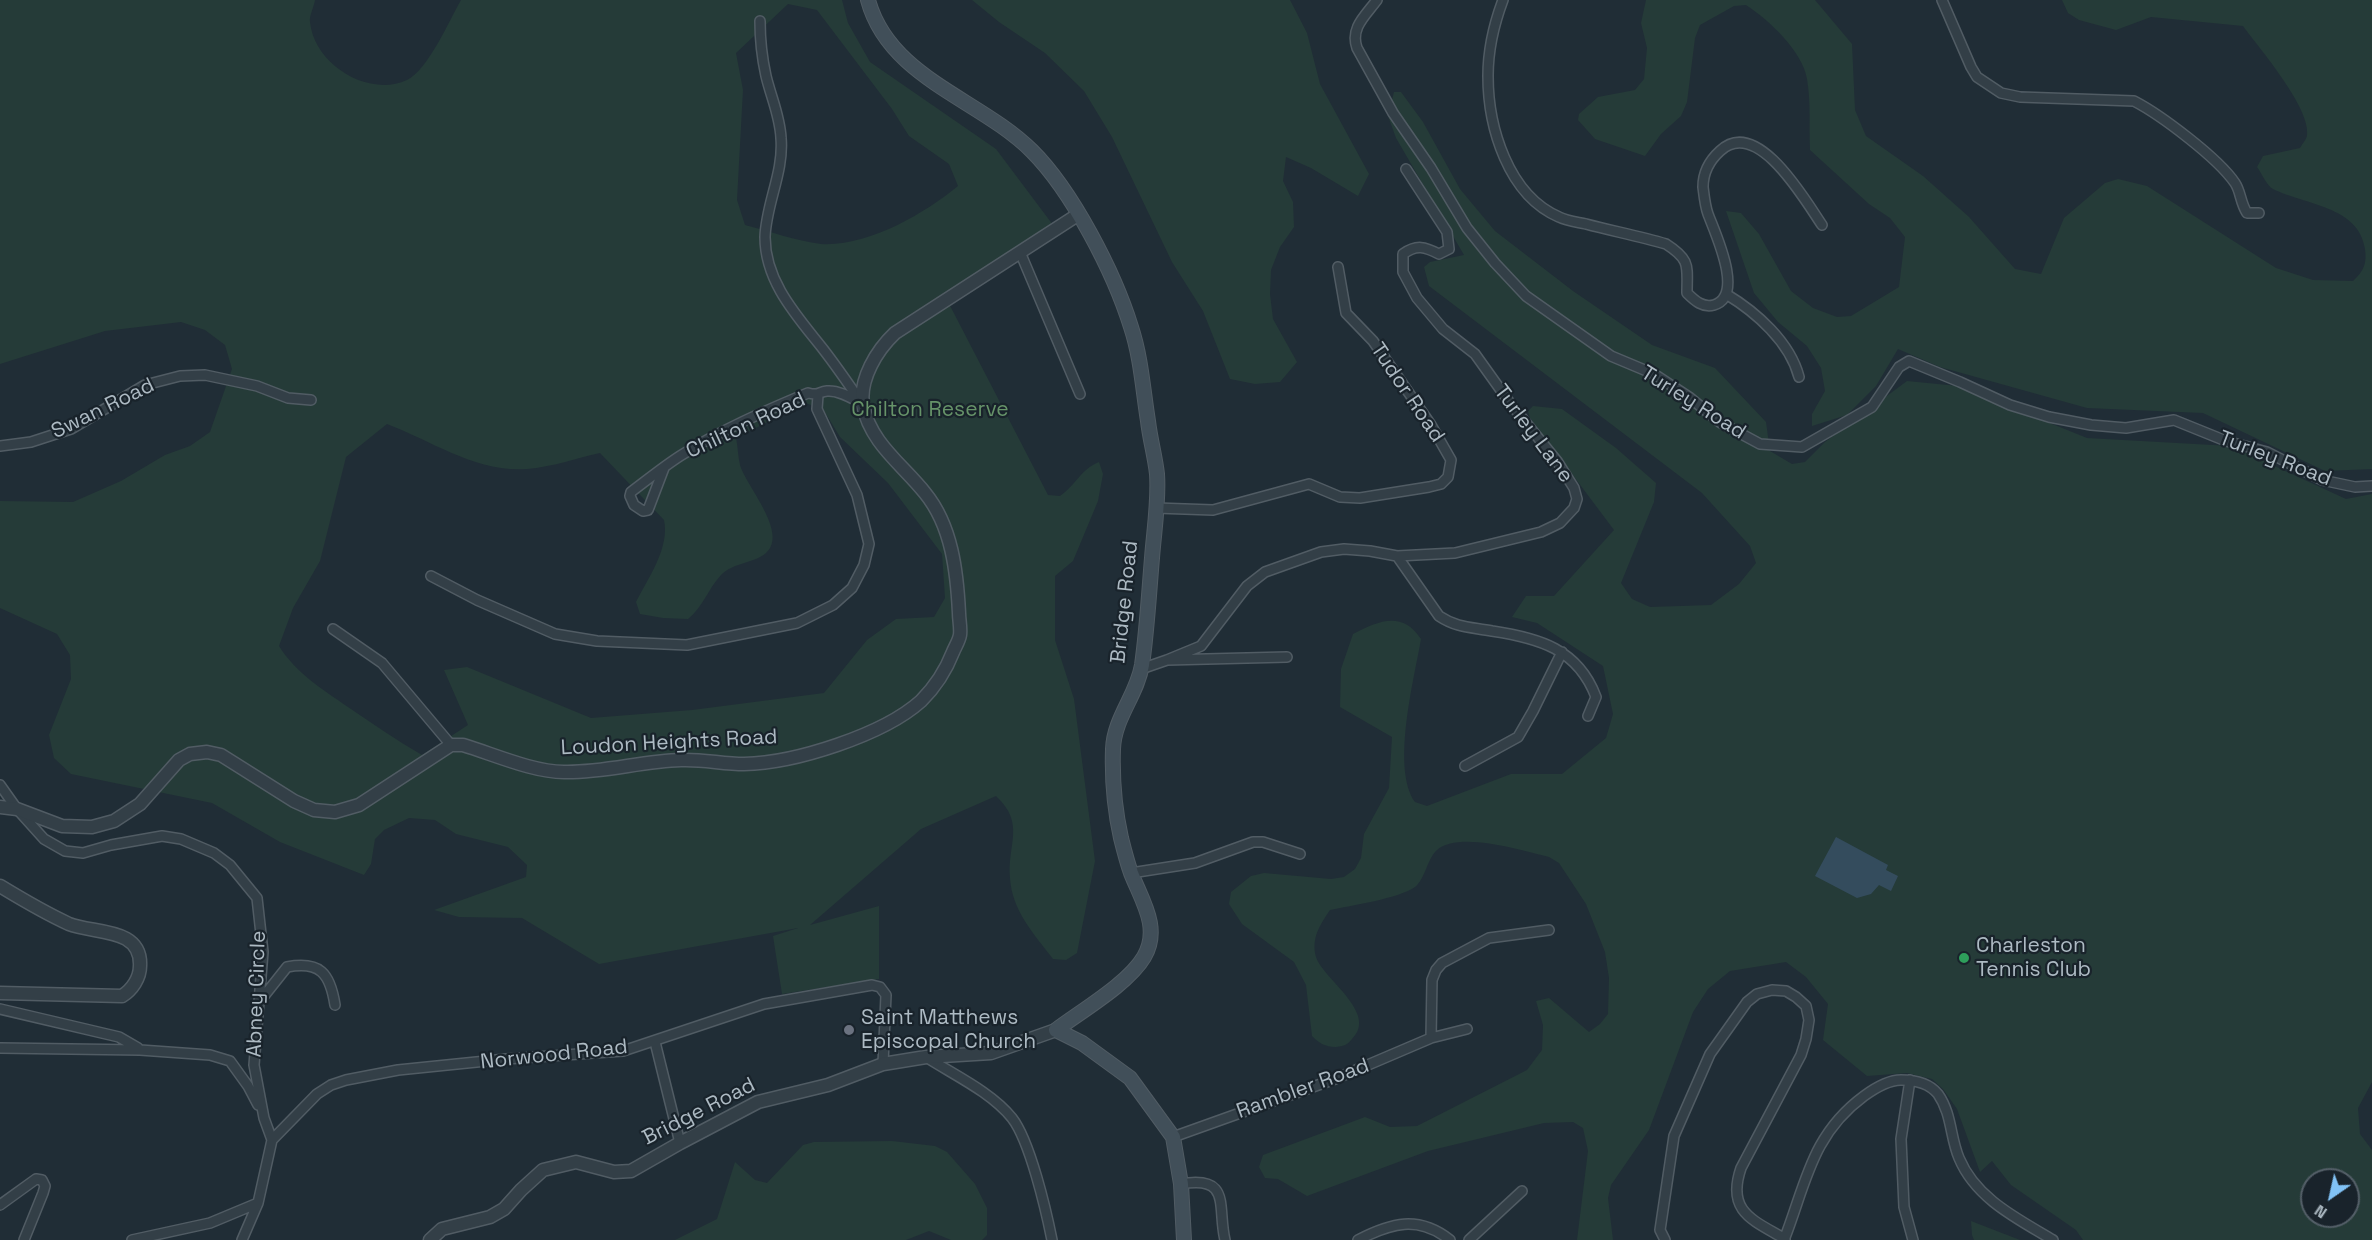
<!DOCTYPE html>
<style>
body{margin:0}
#map{position:relative;width:2372px;height:1240px;overflow:hidden;background:#202d36;font-family:"Space Grotesk",sans-serif}
canvas{display:block}
.north{position:absolute;left:2300px;top:1168px;width:60px;height:60px;box-sizing:border-box;background:#19232b;border:2px solid #545f68;border-radius:50%;rotate:214deg;font-size:16px;font-weight:700;line-height:24px;text-align:center;color:#adbac3}
.north::after{content:'';display:block;margin:auto;width:21px;height:27px;background:#81c2f5;clip-path:polygon(50% 0,100% 100%,50% 72%,0 100%)}
</style>
<div id="map">
<canvas width="2372" height="1240"></canvas>
<div class="north">N</div>
</div>
<script>
const ctx = document.querySelector('canvas').getContext('2d');
ctx.lineJoin = 'round';
function paint(path, color) {
  ctx.fillStyle = color;
  ctx.fill(path, 'evenodd');
}
function strokePath(path, color, width, dash) {
  ctx.strokeStyle = color;
  ctx.lineWidth = width;
  ctx.lineCap = dash ? 'butt' : 'round';
  ctx.setLineDash(dash || []);
  ctx.stroke(path);
}
function write(font, color, halo, rows, align = 'center') {
  ctx.font = font + ' "Space Grotesk",sans-serif';
  ctx.lineWidth = 4.5;
  ctx.setLineDash([]);
  ctx.textBaseline = 'middle';
  ctx.strokeStyle = halo;
  ctx.fillStyle = color;
  for (const [text, x, y, turn = 0] of rows) {
    ctx.save();
    ctx.translate(x, y);
    ctx.rotate((+turn || 0) * Math.PI / 180);
    ctx.textAlign = isNaN(turn) ? turn : align;
    if (halo) ctx.strokeText(text, 0, 0);
    ctx.fillText(text, 0, 0);
    ctx.restore();
  }
}
paint(new Path2D(`
 M0,0H315C314,7 309,16 310,22C314,64 368,98 407,80C428,70 449,21 461,0H842L848,23L870,62L996,149L1053,225L945,296L1048,495L1060,496C1077,484 1080,470 1099,462L1103,474L1098,501L1073,561L1055,576V640L1074,699L1095,861L1077,953L1066,960L1053,959C1034,934 1012,911 1010,878C1007,844 1026,824 996,796L921,829L810,925L879,906V979L782,994L773,936L798,928L599,964L522,918L459,917L434,910L526,877L527,865L508,847L456,834L435,820L409,818L384,830L375,839L371,864L364,875L280,842L212,803L71,774L54,758L49,735L71,679L70,655L57,634L0,608V501L73,502L121,481L165,455L190,446L210,432L232,369L225,345L205,330L181,322L105,331L0,364ZM788,4L817,10L892,109L909,136L949,164L958,186C924,214 867,247 821,244C796,241 769,231 745,225L737,200L743,90L736,53ZM805,403L823,409L840,437L888,483L942,554L945,598L934,617L896,619L867,640L824,693L692,710L591,718L467,667L444,670L468,725L422,755C396,740 372,723 348,707C322,689 296,673 279,646L293,608L320,561L346,457L387,424C432,441 477,473 527,469C552,467 577,458 600,453L664,520C670,548 648,578 636,602L640,614L663,618L688,619C703,607 708,589 721,575C734,562 753,564 766,553C789,533 746,486 740,465C738,457 738,447 736,438Z
 M972,0H1290L1307,33L1320,84L1369,174L1358,196L1311,168L1286,157L1283,181L1293,202L1294,227L1280,247L1271,270L1270,294L1273,319L1297,362L1280,382L1255,384L1230,379L1203,311L1172,262L1112,137L1084,91L1045,53L999,22Z
 M1646,0H1815L1852,44L1855,110L1866,136L1923,176L1969,217L2015,269L2041,274L2064,218L2105,183L2118,179L2147,186L2276,268L2313,280L2353,281C2364,271 2367,263 2365,249C2359,206 2305,205 2273,189C2267,186 2262,174 2257,167L2263,156L2300,148C2302,144 2306,140 2307,136C2312,109 2259,48 2243,26L2151,17L2116,30L2079,20L2068,13L2062,0H2372V469L2325,471L2203,413L2087,408L1940,367L1898,349L1876,386L1847,415L1812,426V414L1825,391L1821,368L1807,346L1778,322L1754,293L1726,211L1741,213L1759,234L1791,291L1813,308L1837,317L1851,316L1899,287L1905,237L1890,218L1869,204L1810,150C1809,127 1811,102 1807,79C1803,52 1769,20 1746,5L1734,6L1700,25L1695,38L1687,102L1681,116L1661,134L1645,156L1595,139L1578,120L1579,114L1598,97L1635,90L1644,79L1647,48L1641,23Z
 M1394,92H1401L1423,122L1460,189L1495,231L1573,291L1652,345L1715,368L1766,422L1770,451L1792,464L1805,462L1825,442L1907,381L1958,386L2087,438L2231,446L2346,499L2372,494V1082L2358,1108L2360,1134L2372,1150V1240H2083L2076,1230L2011,1185L1992,1161L1980,1172L1957,1109L1943,1089L1932,1079L1907,1073L1867,1076L1823,1040L1828,1004L1806,977L1786,962L1730,971L1708,989L1693,1012L1649,1130L1611,1185L1608,1198L1613,1240H1577L1588,1151L1583,1128L1573,1122L1544,1123L1428,1151L1307,1196L1278,1179L1265,1178L1259,1167L1263,1155L1365,1117L1390,1127L1417,1126L1527,1070L1542,1050L1543,1025L1536,1001L1549,998L1589,1032L1600,1024L1608,1014L1609,978L1605,952L1586,904L1559,863L1549,857C1522,851 1458,830 1436,851C1427,860 1425,879 1415,887C1400,898 1350,906 1330,910C1320,925 1311,938 1316,957C1323,979 1379,1013 1352,1039C1347,1045 1344,1046 1336,1047C1325,1047 1319,1043 1312,1036L1306,985L1294,962L1242,924L1229,904L1231,892L1251,876L1264,873L1331,879L1344,877L1355,869L1361,858L1364,834L1389,788L1392,737L1340,707L1341,669L1353,634C1378,621 1402,610 1421,639C1414,680 1391,768 1415,802L1427,806L1511,774H1562L1606,738L1613,714L1603,666L1537,623L1512,617L1526,596H1554L1614,530L1530,418L1528,411L1533,406L1562,409L1616,448L1656,483L1654,502L1621,583L1632,599L1650,607L1711,605L1739,584L1756,563L1750,546L1702,493L1429,286L1424,267L1430,262L1464,255L1396,138L1388,116ZM2312,1180H2348V1216H2312Z
 M892,1141L935,1146L947,1152L975,1184L987,1208V1235L982,1240H951L929,1231L906,1240H675L717,1219L735,1162L755,1180L767,1183L803,1145L814,1142Z
 M1971,1221L2020,1240H1974L1972,1235Z`), '#253b38');
paint(new Path2D(`
 M1836,837L1888,865L1886,870L1898,876L1891,891L1879,885L1871,894L1857,898L1815,876Z`), '#344c5d');
const minor = new Path2D(`
 M1377,0C1365,16 1350,28 1357,48L1393,113L1431,168L1467,228L1495,263L1526,296L1611,356L1654,374L1689,397L1721,423L1760,444L1802,447L1872,407L1899,367L1909,361L1960,382L2010,405L2049,417L2091,425L2126,428L2174,420L2226,441L2267,452L2322,480L2355,487L2372,486
 M1503,0C1494,24 1488,50 1488,76C1488,127 1508,195 1559,217C1567,221 1577,222 1586,224C1612,231 1639,236 1666,244C1691,260 1687,266 1687,293C1695,301 1703,308 1714,305C1745,296 1715,233 1708,214C1705,206 1704,195 1703,187C1703,172 1709,161 1720,151C1757,116 1805,200 1822,225
 M1942,0L1971,67L1977,77L2001,93L2020,97L2134,101C2161,115 2218,158 2235,183C2241,192 2240,202 2247,213H2259
 M760,21C760,40 762,58 766,76C771,97 780,116 781,138C784,172 766,204 765,237C765,282 797,316 823,349C837,367 850,386 863,405
 M1020,252L1080,394
 M1726,294C1756,312 1790,342 1799,377
 M0,446L31,442L71,429L145,385L180,376L205,375L257,386L288,398L311,400
 M664,468L648,510L643,511L634,505L630,496L631,492C647,480 663,467 680,456C719,431 765,411 808,393C819,396 818,392 827,391C838,390 850,397 859,402
 M1156,508L1213,510L1309,484L1340,497L1360,498L1429,487L1441,484L1448,477L1451,460L1431,425L1373,341L1346,313L1338,267
 M1397,556L1439,616C1457,628 1471,627 1492,631C1539,638 1578,649 1596,697L1588,716
 M431,576L477,600L555,634L597,641L687,645L797,623L833,605L852,588L864,565L869,544L857,495L817,409L818,395
 M333,629L382,663L451,745
 M1167,660L1201,646L1247,586L1265,572L1321,552L1344,549L1370,551L1397,556L1455,553L1541,532L1560,523L1574,508L1577,499L1574,488L1557,461L1510,403L1475,354L1443,329L1417,298L1403,272V254C1417,244 1425,247 1439,254L1449,249L1447,232L1406,169
 M1141,669L1167,660L1287,657
 M1465,766L1518,737L1533,711L1562,652
 M0,785L17,809L44,839L65,851L83,853L111,845L162,836L181,839L214,853L230,865L257,898L263,952L254,1065L264,1118L272,1140L258,1203L242,1240
 M1131,873L1195,863L1253,842H1263L1300,854
 M260,1001L287,967C320,961 330,973 335,1005
 M0,1009L119,1037L138,1048
 M1431,1038L1432,980L1436,970L1442,963L1489,938L1549,930
 M655,1042L680,1143
 M0,1048L140,1050L210,1055L230,1061L248,1086L258,1105
 M926,1057C954,1075 991,1092 1012,1118C1030,1141 1046,1210 1052,1240
 M1910,1080L1901,1139L1904,1207L1913,1240
 M1173,1137L1335,1079L1431,1038L1467,1029
 M272,1140L317,1094L331,1085L346,1080L398,1070L506,1059L623,1051L764,1004L872,985L880,987L886,995L883,1064
 M1181,1184C1232,1175 1217,1207 1225,1240
 M0,1205L36,1179L42,1180L45,1186L43,1193L24,1240
 M132,1240L210,1223L258,1203
 M1358,1240C1391,1223 1418,1215 1450,1240
 M1469,1240L1522,1191
 M1665,1240L1660,1230L1674,1136L1710,1054L1747,1002L1757,994L1772,990L1786,991L1796,997L1806,1006L1809,1020L1806,1039L1801,1055L1741,1168C1726,1212 1753,1220 1785,1239
 M1784,1240C1806,1184 1811,1135 1864,1096C1875,1088 1888,1080 1901,1080C1914,1080 1929,1083 1938,1094C1952,1114 1950,1137 1959,1158C1976,1199 2018,1219 2053,1240`);
const tertiary = new Path2D(`
 M0,807L17,809L62,826L92,827L114,821L140,804L179,760L190,754L207,752L221,755L294,801L314,810L335,812L359,805L451,745H463C493,754 533,772 564,772C603,773 642,761 681,760C702,759 723,764 744,764C795,763 883,735 921,701C935,687 946,670 953,652C955,647 959,641 960,635C961,628 959,620 959,613C957,572 952,526 925,493C903,465 870,443 863,405C859,379 877,350 895,333L1079,214
 M0,886C23,900 45,913 69,924C94,934 142,927 140,966C140,978 132,990 122,996L0,993
 M430,1240L442,1229L490,1217L504,1209L521,1190L543,1170L576,1162L614,1172L631,1171L680,1143L758,1102L828,1085L883,1064L926,1057L991,1053L1056,1030`);
const secondary = new Path2D(`
 M868,0C889,78 980,99 1032,151C1072,191 1114,272 1131,327C1141,357 1143,390 1148,421C1150,439 1155,456 1157,474C1159,501 1154,531 1152,558C1149,593 1147,630 1142,665C1137,695 1114,718 1113,749C1112,778 1115,811 1121,838C1124,850 1127,862 1131,873C1142,901 1161,928 1144,957C1128,984 1081,1011 1056,1030L1082,1043L1130,1078L1173,1137L1181,1184L1184,1240`);
strokePath(minor, '#515c64', 12);
strokePath(tertiary, '#515c64', 15);
strokePath(secondary, '#515c64', 16);
strokePath(minor, '#333f47', 9);
strokePath(tertiary, '#333f47', 12);
strokePath(secondary, '#414f59', 14);
for (const [x, y, r, color] of [
 [1964,958,6,"#2e9e5b"],
 [849,1030,6,"#6b7280"]
]) {
  const dot = new Path2D();
  dot.arc(x, y, r, 0, 2 * Math.PI);
  ctx.fillStyle = color;
  ctx.fill(dot);
  strokePath(dot, '#19232b', 2);
}
write('21px', '#adbac3', '#19232b', [
 ["Tudor Road",1407,393,56],
 ["Turley Road",1693,403,32],
 ["Swan Road",103,409,-26],
 ["Chilton Road",746,426,-25],
 ["Turley Lane",1533,434,53],
 ["Turley Road",2275,459,21],
 ["Bridge Road",1125,602,-84],
 ["Loudon Heights Road",669,743,-3],
 ["Abney Circle",257,994,-88],
 ["Norwood Road",554,1055,-6],
 ["Rambler Road",1303,1089,-20],
 ["Bridge Road",699,1112,-27]
]);
write('21px', '#669369', '#19232b', [
 ["Chilton Reserve",930,410]
]);
write('21px', '#adbac3', '#19232b', [
 ["Charleston",1976,946],
 ["Tennis Club",1976,970],
 ["Saint Matthews",861,1018],
 ["Episcopal Church",861,1042]
], 'left');
</script>
